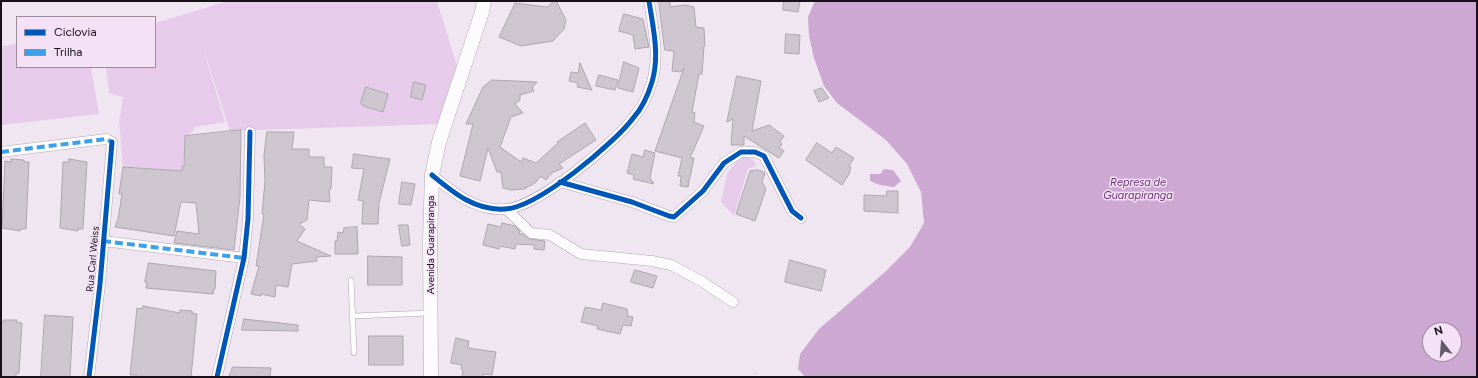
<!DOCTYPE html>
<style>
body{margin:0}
#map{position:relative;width:1478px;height:378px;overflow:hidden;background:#f0e6f1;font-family:Figtree,sans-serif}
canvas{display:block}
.frame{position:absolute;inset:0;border:2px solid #171018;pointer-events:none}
.legend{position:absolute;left:16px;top:16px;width:140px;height:52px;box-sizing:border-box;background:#f4e1f6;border:1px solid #9c8d9d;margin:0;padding:5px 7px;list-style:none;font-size:12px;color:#171018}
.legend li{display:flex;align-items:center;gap:8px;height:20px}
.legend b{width:20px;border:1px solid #9c8d9d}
.north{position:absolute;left:1422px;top:322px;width:40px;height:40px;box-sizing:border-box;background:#f4e1f6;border:1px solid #9c8d9d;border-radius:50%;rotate:343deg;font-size:11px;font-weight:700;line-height:16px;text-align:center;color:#171018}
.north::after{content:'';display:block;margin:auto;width:14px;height:18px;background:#635b64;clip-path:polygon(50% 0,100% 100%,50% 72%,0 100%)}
</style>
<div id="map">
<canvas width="1478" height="378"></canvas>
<div class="frame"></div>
<ul class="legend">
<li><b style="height:5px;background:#0057b8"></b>Ciclovia</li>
<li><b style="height:5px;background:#3da1ea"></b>Trilha</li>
</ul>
<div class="north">N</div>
</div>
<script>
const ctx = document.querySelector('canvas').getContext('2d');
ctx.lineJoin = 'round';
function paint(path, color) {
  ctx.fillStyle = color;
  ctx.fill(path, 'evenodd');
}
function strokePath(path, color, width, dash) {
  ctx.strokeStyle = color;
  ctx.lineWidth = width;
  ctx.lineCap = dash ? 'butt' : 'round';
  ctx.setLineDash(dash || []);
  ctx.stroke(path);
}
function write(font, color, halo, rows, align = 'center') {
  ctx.font = font + ' Figtree,sans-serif';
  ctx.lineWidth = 3;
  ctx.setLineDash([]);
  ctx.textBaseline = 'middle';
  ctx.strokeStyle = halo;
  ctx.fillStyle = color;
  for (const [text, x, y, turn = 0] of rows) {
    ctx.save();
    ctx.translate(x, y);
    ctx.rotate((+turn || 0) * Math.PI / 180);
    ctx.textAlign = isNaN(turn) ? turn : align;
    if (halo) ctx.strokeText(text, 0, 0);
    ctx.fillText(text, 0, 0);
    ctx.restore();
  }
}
paint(new Path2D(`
 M228,1H437L457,66L440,124L230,131L201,41L225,122L195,127L193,131L185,136L184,160L182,171L123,167L119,121L123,97L109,93L106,67H155V23Z
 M17,43V67H91L99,114L1,125V47Z
 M746,156L754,161L756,166L748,169L734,216L721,202L727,174L738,159Z`), '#e7cbeb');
paint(new Path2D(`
 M815,1H1477V377H805L798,369L800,354L819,329L885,272L910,247L924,223L921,192L907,164L886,140L837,103L824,86L814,58L809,36L808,17ZM1430,330H1454V354H1430Z
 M884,169L893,170L901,181L894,187L880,185L870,181V174H880Z`), '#cda8d3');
const building = new Path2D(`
 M554,1H556L566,20L564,29L553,41L521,46L499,37L515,3L547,7Z
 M659,1H670V7L685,5L694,7L696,27L704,28L705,46H704L702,74H699L692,112L695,113L694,122L704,126L690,158H694L688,187L680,186L681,176H678L682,158L655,151L684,68L681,72L672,71L674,51L665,50Z
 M784,1H800L798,12L783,10Z
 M624,14L643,19L649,47L635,49L633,35L619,31Z
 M786,34L800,35L799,54L785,53Z
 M624,62L639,68L633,92L618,88Z
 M580,63L590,86L592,90L577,87L578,83L569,81L571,72L578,73Z
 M599,75L618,80L615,90L596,86Z
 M737,76L761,81L752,131L769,125L784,136L780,142L782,144L779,148L784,151L779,158L744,136V145H731L733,119L727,122Z
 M492,80L537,82L532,88L534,91L520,95V100L515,104L523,113L511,117L500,147L521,162L523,158L536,163L558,143L557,142L585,123L596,140L559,164L563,168L552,173L546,180L541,176L535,183L524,189L511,190L503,188L501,172H497L488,148L480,181L460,176L473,124H466L483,87Z
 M414,82L426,85L422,100L411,97Z
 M366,87L388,94L383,112L363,106L361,103Z
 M822,88L829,98L819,102L814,91Z
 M241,130L240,197L234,250L174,243L177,231L199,234L196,203L181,202L174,236L115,227L118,219L122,194H119L123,167L182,171V166H184L185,136Z
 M267,132H294L292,149H309V157H324V167H332L331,189H329L330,202L309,200L307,220L299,224L305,229L297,241L331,256L316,257L317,261L292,264L288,287L276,285L275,297L261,294V296L251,294L259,266H256L264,214H262L265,181L264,157Z
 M817,143L832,153L836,147L854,158L849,166L851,167L849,174L842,185L806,160Z
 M645,150L655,153L650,178L654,184L633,179L634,175L627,173L632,154L643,157Z
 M354,154L390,159L379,203L378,224H362L363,201L358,200L364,169L352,168Z
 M11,159L24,160V162H29L26,229H20V231L2,228L5,161L11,162Z
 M69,159L87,162L83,229H78V231L60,228L63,162H69Z
 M759,170L765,173L762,182L766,189L755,221L736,214L750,171Z
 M402,182L415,184L411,205L399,204Z
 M887,191H898V213L864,211V195L886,196Z
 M502,223L515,226L520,231L519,234H523L530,239L545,241L544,250L534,249V245L516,244L515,249L500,246L499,249L483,245L488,224L501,227Z
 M399,225H408L410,245L402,246Z
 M357,227L358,254H335V241H337L338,232L343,233L344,228Z
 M368,256L402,257V285H368Z
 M790,260L826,270L821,291L785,282Z
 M149,263L216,271L215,289H214L213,294L146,288L147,282H145Z
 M635,270L657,276L653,288L631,282Z
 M603,303L627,309L628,316L633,317L631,326L623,325L620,334L597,329L598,326L581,322L585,307L601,310Z
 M143,306L180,313V310L192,311V313L197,314L191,377H136V375H130L137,308L142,309Z
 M45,315L73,317L70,377H41Z
 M244,319L298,325V331L242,330Z
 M4,320H17L16,322L22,323L19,373H16V377H1V322H4Z
 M369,336H403V365H369Z
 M456,338L469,341L468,348L496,352L492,375L483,374V377H462L463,370L461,369L462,365L451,363Z
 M233,367L271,368L270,377H229Z`);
paint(building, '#cdc6ce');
strokePath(building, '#ada6ae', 1);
const lane = new Path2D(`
 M351,280L354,353
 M353,316L430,313`);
const street = new Path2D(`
 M1,152L106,139L112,142L100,284L89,377
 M432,175C454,193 475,211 505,209C537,208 615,143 634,117C643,107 648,95 652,82C660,55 653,28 649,1
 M560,182L632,202L669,216L674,217L703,191L724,163L741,152H755L764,156L792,211L801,218
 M506,209L531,233L550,235L581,254L652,261L671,265L701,281L733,302
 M103,241L244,258
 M217,377L244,258L248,219L250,132`);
const secondary = new Path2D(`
 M431,377L430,241L432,175L439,142L482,12L484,1`);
strokePath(lane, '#b0a9b1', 6);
strokePath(street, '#b0a9b1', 11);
strokePath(secondary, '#b0a9b1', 15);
strokePath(new Path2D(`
 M753,377L757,372`), '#d1cdd1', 2, [1, 3]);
strokePath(lane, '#fdfbfd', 5);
strokePath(street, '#fdfbfd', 10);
strokePath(secondary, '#fdfbfd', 14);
strokePath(new Path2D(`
 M1,152L106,139L112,142
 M103,241L244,258`), '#3da1ea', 4, [8, 4]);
strokePath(new Path2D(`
 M432,175C454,193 475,211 505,209C537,208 615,143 634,117C643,107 648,95 652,82C660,55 653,28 649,1
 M560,182L632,202L669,216L674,217L703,191L724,163L741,152H755L764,156L792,211L801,218
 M89,377L100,284L112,142
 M217,377L244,258L248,219L250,132`), '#0057b8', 5);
write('10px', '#171018', '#f4e1f6', [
 ["Avenida Guarapiranga",431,245,-90],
 ["Rua Carl Weiss",93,259,-85]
]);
write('italic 11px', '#6c3175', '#f4e1f6', [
 ["Represa de",1138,183],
 ["Guarapiranga",1138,196]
]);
</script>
